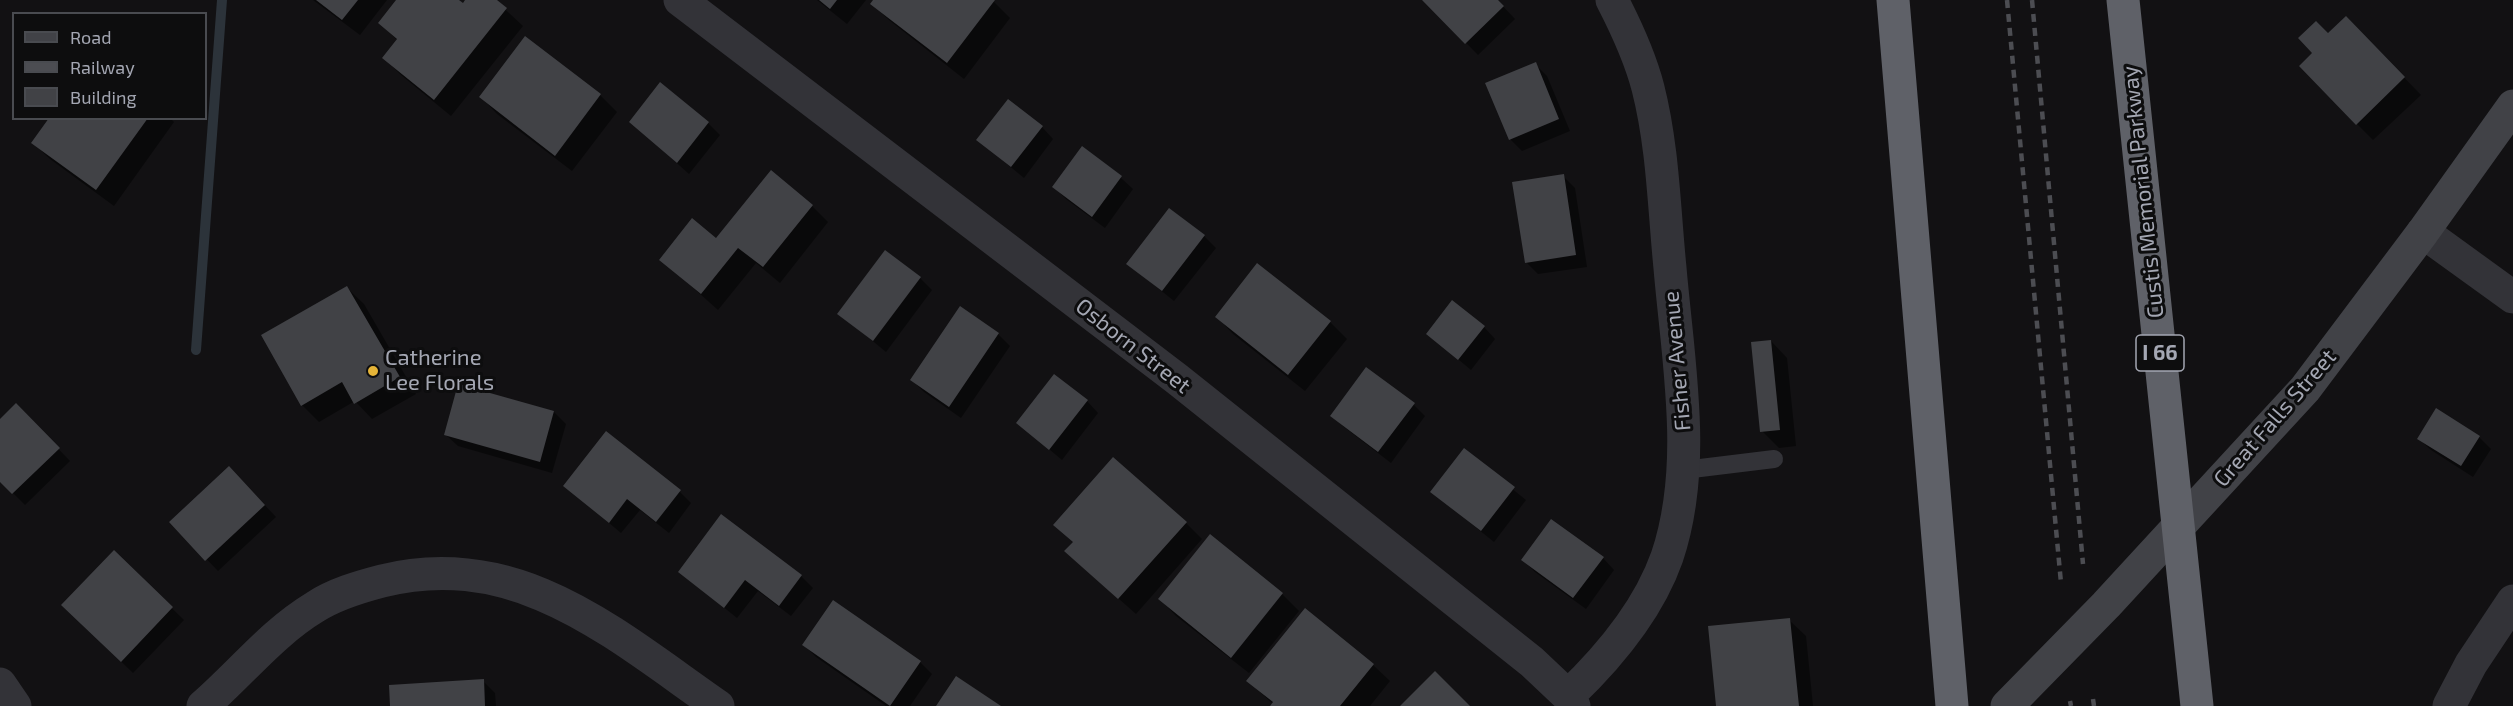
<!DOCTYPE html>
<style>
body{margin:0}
#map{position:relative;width:2513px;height:706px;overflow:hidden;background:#121113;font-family:"Exo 2",sans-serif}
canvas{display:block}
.legend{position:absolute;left:12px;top:12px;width:195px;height:108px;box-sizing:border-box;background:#0d0d0e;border:2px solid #494b50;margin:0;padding:8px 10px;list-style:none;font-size:18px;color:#a4a7b3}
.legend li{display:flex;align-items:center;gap:12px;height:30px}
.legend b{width:30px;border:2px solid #494b50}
</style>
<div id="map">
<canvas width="2513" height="706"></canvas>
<ul class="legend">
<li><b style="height:8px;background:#414247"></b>Road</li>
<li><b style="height:8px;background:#4c4d52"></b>Railway</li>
<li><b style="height:16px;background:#414246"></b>Building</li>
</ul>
</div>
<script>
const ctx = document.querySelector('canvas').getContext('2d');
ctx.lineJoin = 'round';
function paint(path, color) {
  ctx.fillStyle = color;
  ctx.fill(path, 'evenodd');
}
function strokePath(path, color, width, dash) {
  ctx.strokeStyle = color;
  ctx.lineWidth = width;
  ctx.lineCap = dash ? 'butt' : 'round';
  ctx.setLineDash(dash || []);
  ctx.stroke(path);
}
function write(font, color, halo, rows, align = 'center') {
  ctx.font = font + ' "Exo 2",sans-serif';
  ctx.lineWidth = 6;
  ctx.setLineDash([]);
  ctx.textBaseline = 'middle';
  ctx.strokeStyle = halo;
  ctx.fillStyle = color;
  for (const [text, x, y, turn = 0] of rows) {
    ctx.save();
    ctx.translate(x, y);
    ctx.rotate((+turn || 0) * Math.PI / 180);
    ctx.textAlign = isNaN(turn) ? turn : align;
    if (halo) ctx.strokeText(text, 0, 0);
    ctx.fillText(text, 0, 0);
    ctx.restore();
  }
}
paint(new Path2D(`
 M313,0H387L360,35Z
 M398,0H457L463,5L467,0H495L523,26L451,116L401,75L384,58L398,41L380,23Z
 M817,0H866L847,24Z
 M875,0H992L1010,18L964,79L889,20L872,4Z
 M1424,0H1497L1515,19L1478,55Z
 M2362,34L2421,95L2373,140L2357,124L2328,35Z
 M1535,64L1547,76L1570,131L1522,151L1510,139Z
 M600,95L617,112L572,171L497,114L481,97Z
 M51,118H170L174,122L114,206L50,159L33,143Z
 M631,122L708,123L720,135L689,174Z
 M1042,127L1053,139L1024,178L978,140Z
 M1082,148L1121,178L1133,189L1105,228L1066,199L1054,187Z
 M1563,176L1575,188L1587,267L1538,274L1527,263Z
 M812,206L828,222L780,283L756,263L718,310L661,259Z
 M1204,236L1216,248L1174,301L1128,264Z
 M920,278L932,290L886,352L839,313Z
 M347,288L364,304L416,394L372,419L355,401L319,422L302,405Z
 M961,308L998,334L1010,346L961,418L924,392L912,380Z
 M1217,317L1330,322L1347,339L1305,391L1233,334Z
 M1484,327L1495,339L1471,370L1428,334Z
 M1771,341L1787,358L1796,446L1779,448L1762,431Z
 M459,386L554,412L566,424L552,473L458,446L446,435Z
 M1087,401L1098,413L1062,460L1018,423Z
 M16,405L70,461L25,505L0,480V421Z
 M1414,405L1425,416L1391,463L1344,427L1332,416Z
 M2479,437L2491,449L2473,477L2431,450L2419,439Z
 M1464,450L1526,500L1494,542L1432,492Z
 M241,480L276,517L218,571L172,523Z
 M565,486L680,492L691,503L669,533L640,510L621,533Z
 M1186,523L1202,539L1136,614L1083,567Z
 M114,552L184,620L133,673L63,605Z
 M1603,558L1614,570L1586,609L1535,572L1523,560Z
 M680,572L801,576L813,588L791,616L758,591L737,618Z
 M1282,594L1299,611L1249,673L1176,616L1160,599Z
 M833,602L920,662L932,674L910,706H886L816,657L804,645Z
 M1789,620L1806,636L1813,706H1718Z
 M1373,665L1390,681L1370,706H1272L1273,704L1248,681Z
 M483,681L495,693L496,706H391Z`), '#0007');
strokePath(new Path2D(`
 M196,350L222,0`), '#2c333a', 10);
paint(new Path2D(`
 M316,0H358L342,20Z
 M396,0H459L463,3L465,0H497L507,8L434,100L382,58L397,39L378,23Z
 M819,0H837L830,9Z
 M873,0H995L947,63L870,4Z
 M1422,0H1498L1504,6L1465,44Z
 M2346,16L2405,77L2356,125L2299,66L2312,53L2298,38L2316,21L2328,33Z
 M525,36L601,94L555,156L479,97Z
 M1536,62L1559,119L1509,140L1485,83Z
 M660,82L709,122L677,163L629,122Z
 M1008,99L1043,126L1011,167L976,140Z
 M49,118H148L96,190L31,143Z
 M1082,146L1122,176L1092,217L1052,187Z
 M771,170L813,205L763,267L738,248L701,294L659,260L692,218L716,238Z
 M1564,174L1576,255L1525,263L1512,182Z
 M1169,208L1205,235L1162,291L1126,264Z
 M885,250L921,277L873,341L837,314Z
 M1257,263L1331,321L1288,375L1215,317Z
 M347,286L400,377L354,404L342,382L301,406L261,335Z
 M1452,300L1485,326L1458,360L1426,334Z
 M960,306L999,333L949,407L910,380Z
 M1771,340L1780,430L1760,432L1751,342Z
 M1366,367L1415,403L1378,452L1330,416Z
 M1054,374L1088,400L1049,450L1016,423Z
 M458,384L554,411L540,462L444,435Z
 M16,403L60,448L12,494L0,482V419Z
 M2436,408L2480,436L2461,466L2417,439Z
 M606,431L681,490L656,522L627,499L609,523L563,486Z
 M1464,448L1515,487L1481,531L1430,492Z
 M1113,457L1187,522L1118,599L1064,551L1073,542L1053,525Z
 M229,466L265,505L205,561L169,522Z
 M721,514L802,575L779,606L745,580L724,608L678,572Z
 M1551,519L1604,557L1573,598L1521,560Z
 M1210,534L1283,593L1231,658L1158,599Z
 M114,550L173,607L121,662L61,605Z
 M833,600L921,661L890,706L802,645Z
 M1305,608L1374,664L1340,706H1270L1273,702L1246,681Z
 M1790,618L1799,706H1716L1708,626Z
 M1435,671L1470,706H1400Z
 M956,676L1001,706H936Z
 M484,679L485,706H390L389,685Z`), '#414246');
strokePath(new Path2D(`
 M1684,470L1774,459`), '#333338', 18);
strokePath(new Path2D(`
 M680,0L1177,379L1532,662L1568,696L1574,706
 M2423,232L2513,297
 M0,684L15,706
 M1568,696C1609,657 1648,611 1667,557C1698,465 1678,362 1670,268C1664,208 1663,147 1648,88C1640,57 1627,29 1612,0
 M203,706C241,673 272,633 315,607C335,594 359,587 382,581C518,547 614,634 718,706
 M2449,706L2471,664L2513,601`), '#333338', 33);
strokePath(new Path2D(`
 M2007,706L2106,605L2305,389L2423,232L2513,106`), '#414247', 33);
strokePath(new Path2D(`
 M1893,0L1952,706
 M2123,0L2197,706`), '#5f6168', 33);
strokePath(new Path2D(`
 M2007,0L2061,583
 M2032,0L2083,564
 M2093,699L2094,706
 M2070,701L2071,706`), '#4c4d52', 4.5, [8, 6]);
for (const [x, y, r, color] of [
 [373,371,6,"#e5b438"]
]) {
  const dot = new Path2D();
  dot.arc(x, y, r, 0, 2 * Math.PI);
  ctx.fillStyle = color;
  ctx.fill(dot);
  strokePath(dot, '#0d0d0e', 2);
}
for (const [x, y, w] of [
 [2160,353,48]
]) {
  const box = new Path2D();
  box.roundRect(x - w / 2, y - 18, w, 36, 4.5);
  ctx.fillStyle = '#0d0d0e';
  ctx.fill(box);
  strokePath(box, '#a4a7b3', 1.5);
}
write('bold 21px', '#a4a7b3', null, [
 ["I 66",2160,353]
]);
write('22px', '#a4a7b3', '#0d0d0e', [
 ["Custis Memorial Parkway",2143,192,-96],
 ["Osborn Street",1133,346,38],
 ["Fisher Avenue",1677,361,-95],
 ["Great Falls Street",2275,418,-49]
]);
write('22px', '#a4a7b3', '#0d0d0e', [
 ["Catherine",385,358],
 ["Lee Florals",385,383]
], 'left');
</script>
